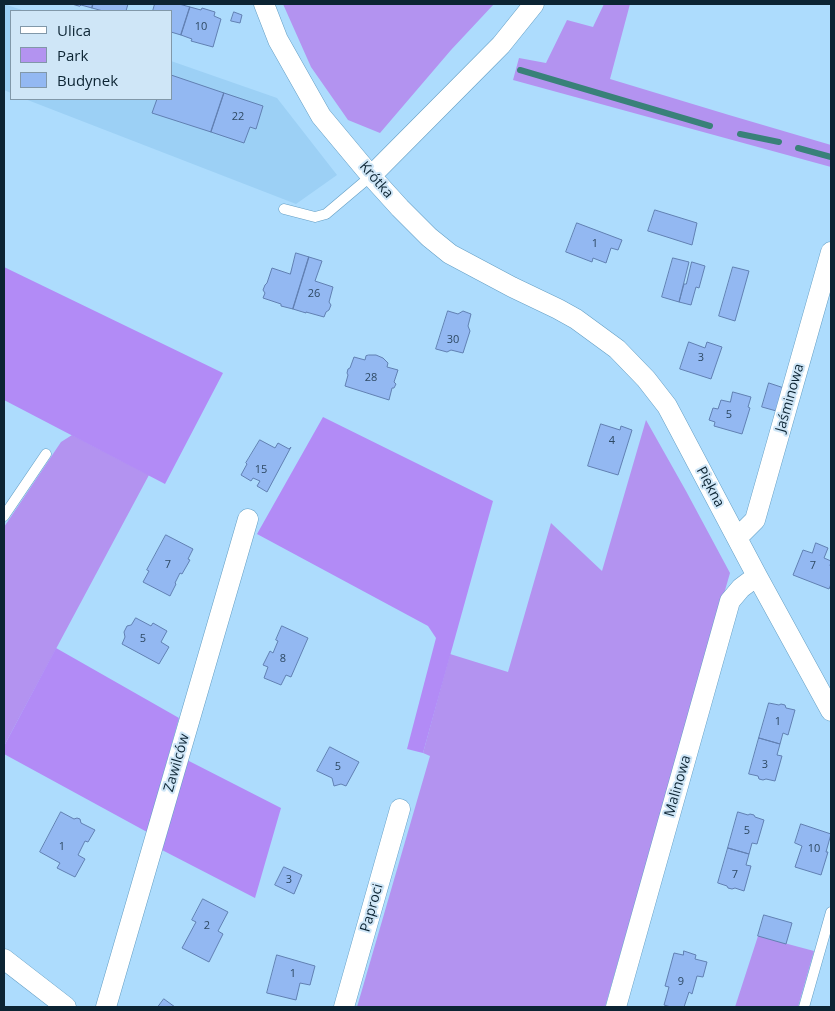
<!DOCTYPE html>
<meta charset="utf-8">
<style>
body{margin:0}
#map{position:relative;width:835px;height:1011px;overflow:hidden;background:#addcfd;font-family:"Open Sans",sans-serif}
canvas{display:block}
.frame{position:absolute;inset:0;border:5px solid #0c2433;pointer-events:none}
.legend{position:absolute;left:10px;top:10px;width:162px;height:90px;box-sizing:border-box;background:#cfe6f7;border:1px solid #8198a9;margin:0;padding:6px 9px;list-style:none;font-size:15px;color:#0c2433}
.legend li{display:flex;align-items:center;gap:10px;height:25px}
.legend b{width:25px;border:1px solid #8198a9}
</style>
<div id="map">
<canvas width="835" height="1011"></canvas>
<div class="frame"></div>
<ul class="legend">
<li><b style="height:6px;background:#fff"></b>Ulica</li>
<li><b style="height:14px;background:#b393f0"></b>Park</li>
<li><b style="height:14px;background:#93b8f2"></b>Budynek</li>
</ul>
</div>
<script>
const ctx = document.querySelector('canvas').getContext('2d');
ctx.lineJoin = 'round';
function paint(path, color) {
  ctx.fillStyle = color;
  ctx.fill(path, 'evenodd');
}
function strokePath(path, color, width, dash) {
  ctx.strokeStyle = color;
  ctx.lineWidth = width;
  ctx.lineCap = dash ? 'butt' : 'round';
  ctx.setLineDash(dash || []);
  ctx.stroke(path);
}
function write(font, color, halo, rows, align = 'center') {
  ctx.font = font + ' "Open Sans",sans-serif';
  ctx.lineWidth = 4;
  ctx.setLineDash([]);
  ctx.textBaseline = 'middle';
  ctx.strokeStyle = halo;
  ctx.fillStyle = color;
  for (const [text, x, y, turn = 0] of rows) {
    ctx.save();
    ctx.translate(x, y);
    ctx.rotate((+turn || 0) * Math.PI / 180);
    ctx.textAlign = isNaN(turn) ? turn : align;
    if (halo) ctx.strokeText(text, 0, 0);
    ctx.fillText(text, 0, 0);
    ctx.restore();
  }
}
paint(new Path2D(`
 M4,4L25,11H11V93L4,90Z
 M171,61L277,98L337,175L296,204L25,99H171Z`), '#9cd0f5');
paint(new Path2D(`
 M283,4H494L451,50L380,133L348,120L311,67Z
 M604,4H630L610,79L729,115L831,145V167L513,80L519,58L546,63L567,20L593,27Z
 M646,420L686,491L730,573L605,1007H357L430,756L423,753L450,654L508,672L551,523L602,571Z
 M72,435L149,475L4,746V527L61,442Z
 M758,936L814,951L798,1007H735Z`), '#b393f0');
paint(new Path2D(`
 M4,267L223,373L165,484L4,400Z
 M323,417L493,501L423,753L407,749L436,638L428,626L257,534Z
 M56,648L179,718L147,832L4,754V746Z
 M187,760L281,808L255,898L162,850Z`), '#b28bf6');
strokePath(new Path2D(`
 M520,70L710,126
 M740,134L779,142
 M798,148L831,157`), '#398179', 6);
const building = new Path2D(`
 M72,4H93L92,8L81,5L80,6Z
 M93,4H128L126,11H103L92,8Z
 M155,4H179L190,7L181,35L171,32V11H153Z
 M190,7L201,10L202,8L215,12L214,16L221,19L213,47L191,41L192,39L181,35Z
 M234,12L242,15L240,23L231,21Z
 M171,75L224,93L211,132L152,113L157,99H171Z
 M224,93L263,106L256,129L250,127L244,143L211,132Z
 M655,210L697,223L692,245L648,231Z
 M577,223L622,240L618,250L611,248L606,263L593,258L592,262L566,252Z
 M296,253L309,257L293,309L281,306V304L263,298L265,293L263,290L265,285L267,283L272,268L290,274Z
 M309,257L322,261L315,281L333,287L329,302L331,305L329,310L326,312L324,317L306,312V313L293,309Z
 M673,258L689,262L679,302L662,297Z
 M692,262L705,266L699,288L696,287L691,305L679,302L684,284H686Z
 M733,267L749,271L735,321L719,316Z
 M448,311L458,314L463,311L471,314L468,326L470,331L463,353L451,350L447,352L436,349Z
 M689,342L705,348L707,342L722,347L711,379L680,369Z
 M369,355H376L383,358L388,363L387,367L398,370L394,382L396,384L394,388H392L389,400L345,386L348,375L347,373L348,369L350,368L354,357L365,360L366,356Z
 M769,383L787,389L780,412L762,407Z
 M733,392L751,397L748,407L750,408L742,434L714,426L715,422L709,420L713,408L718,409L721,400L730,402Z
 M601,424L620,430L621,426L632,430L618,475L588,466Z
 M260,440L275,448L278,443L289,449L291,447L267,492L257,486L260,481L253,478L251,481L241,475L247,464L246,463Z
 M166,535L193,549L188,559L190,560L182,574L180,573L175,583L176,584L170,596L143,582L149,571L147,570Z
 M816,543L828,548L824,558L831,561L830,566L831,567V584L829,589L793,575L803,550L812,553Z
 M136,618L151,626L153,623L167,631L161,642L169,647L159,664L122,644L125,637L124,632L127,626L131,625Z
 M282,626L308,638L291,677L286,675L281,685L264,678L268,667L263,665L270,651L273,653L278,641L276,640Z
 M769,703L779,705L781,704L785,705L786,708L795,710L788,735L783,733L780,744L759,738Z
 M759,738L780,744L777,755L782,756L775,781L766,779L763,780L759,779L758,776L749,774Z
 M330,747L359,762L346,786L341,784L334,786L332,778L317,771Z
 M61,812L74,819L77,818L80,819L81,823L95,830L88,842L85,841L78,855L85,859L75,877L57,868L60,863L40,852Z
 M738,812L748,815L750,814L754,815L755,817L764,820L757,844L752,843L749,854L728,848Z
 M801,824L831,834L826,852H828L821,875L795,867L802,846L795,843Z
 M728,848L749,854L746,865L751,866L744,891L735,888L732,889L728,888L727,886L718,883Z
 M284,867L302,875L294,894L275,885Z
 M203,899L228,912L218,931L223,934L209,962L182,948L196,922L192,920Z
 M764,915L792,923L786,944L758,936Z
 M684,951L696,955L695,959L707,962L703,977L697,976L692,994L689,992L684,1007H671L664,1005L669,987L665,986L674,953L683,955Z
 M277,955L315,966L310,985L300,983L296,1000L267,993Z
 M164,999L175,1007H158Z`);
paint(building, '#93b8f2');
strokePath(building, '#6180b2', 1);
const lane = new Path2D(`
 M284,209L315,217L326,214L371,176
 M4,516L46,454
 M804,1007L831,912`);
const street = new Path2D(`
 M264,4L278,40L321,116L371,176L400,208L429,237L450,254L512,287L558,309L576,319L617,349L646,379L667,406L675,421L757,576L831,711
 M371,176L501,45L534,4
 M737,538L755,520L831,252
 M4,959L66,1007
 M106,1007L248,519
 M344,1007L400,809
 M616,1007L730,601L741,588L757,576`);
strokePath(lane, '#639ec4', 11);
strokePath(street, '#639ec4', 21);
strokePath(lane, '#fff', 10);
strokePath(street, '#fff', 20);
write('11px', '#2e4963', null, [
 ["10",201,27],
 ["22",238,117],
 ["1",595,244],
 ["26",314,294],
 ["30",453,340],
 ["3",701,358],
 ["28",371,378],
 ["5",729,415],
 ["4",612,441],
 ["15",261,470],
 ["7",168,565],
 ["7",813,566],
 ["5",143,639],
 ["8",283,659],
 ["1",778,722],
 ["3",765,765],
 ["5",338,767],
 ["5",747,831],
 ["1",62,847],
 ["10",814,849],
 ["7",735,875],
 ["3",289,880],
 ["2",207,926],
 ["1",293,974],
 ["9",681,982]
]);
write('14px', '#0c2433', '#cfe6f7', [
 ["Krótka",376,180,49],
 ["Jaśminowa",790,398,-74],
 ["Piękna",710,487,62],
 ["Zawilców",177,763,-74],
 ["Malinowa",678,786,-74],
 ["Paproci",372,908,-74]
]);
</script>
